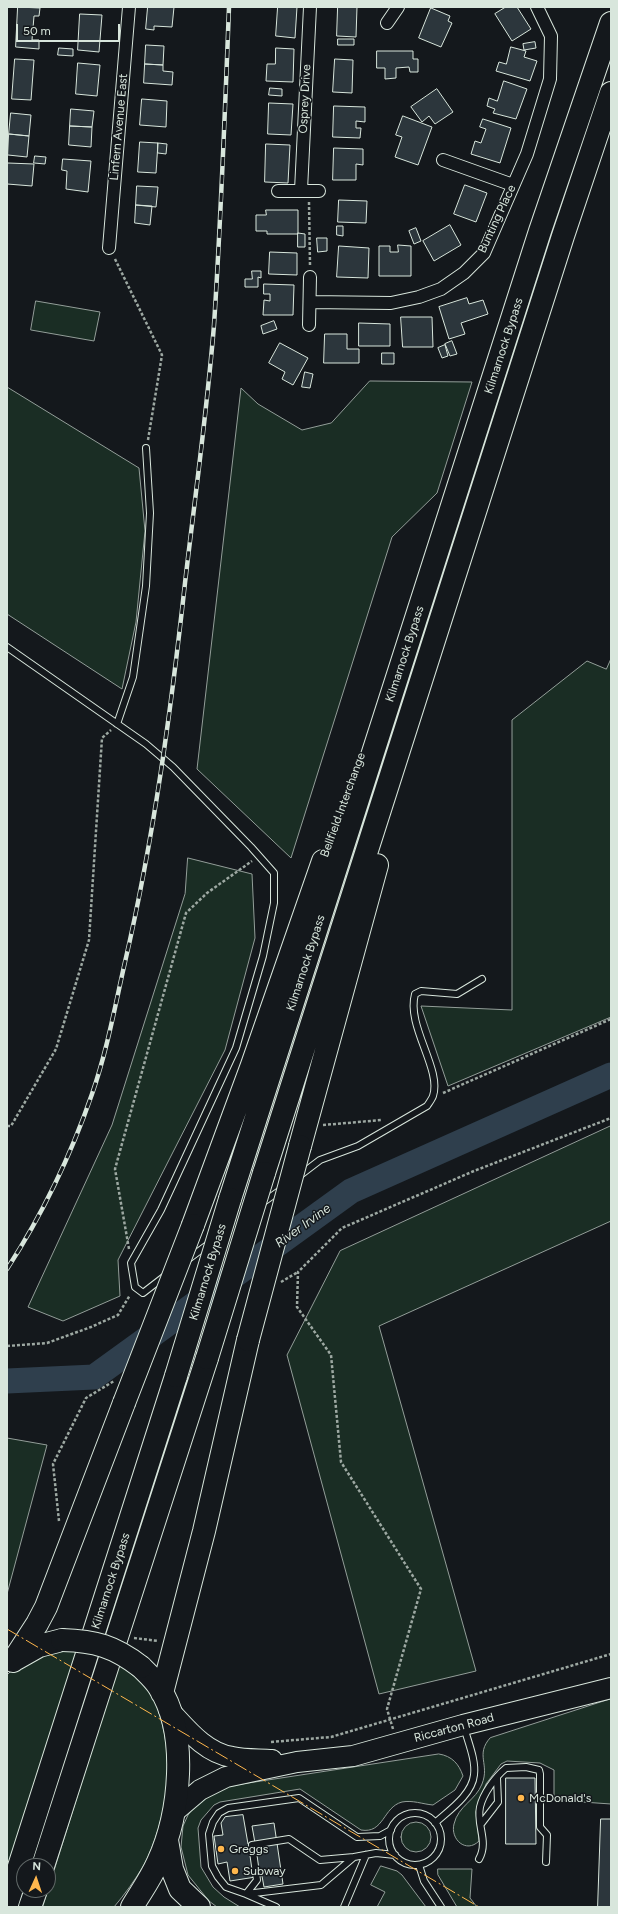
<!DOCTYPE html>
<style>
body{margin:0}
#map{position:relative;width:618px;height:1914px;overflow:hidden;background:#14181c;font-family:Figtree,sans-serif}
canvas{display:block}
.frame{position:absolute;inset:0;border:8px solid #d8e6dc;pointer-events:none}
.north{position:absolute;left:16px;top:1858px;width:40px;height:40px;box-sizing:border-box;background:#14181c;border:1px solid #626a69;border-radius:50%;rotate:3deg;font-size:11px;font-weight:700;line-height:16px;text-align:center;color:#d8e6dc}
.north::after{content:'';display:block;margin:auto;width:14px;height:18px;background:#ffb74d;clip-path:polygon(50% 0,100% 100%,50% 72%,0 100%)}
.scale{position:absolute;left:16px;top:24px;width:104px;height:18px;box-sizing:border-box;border:2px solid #d8e6dc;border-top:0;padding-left:5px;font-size:12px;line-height:14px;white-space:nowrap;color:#d8e6dc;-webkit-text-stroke:3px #14181c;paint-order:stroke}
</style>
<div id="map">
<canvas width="618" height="1914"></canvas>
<div class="frame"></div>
<div class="north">N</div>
<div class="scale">50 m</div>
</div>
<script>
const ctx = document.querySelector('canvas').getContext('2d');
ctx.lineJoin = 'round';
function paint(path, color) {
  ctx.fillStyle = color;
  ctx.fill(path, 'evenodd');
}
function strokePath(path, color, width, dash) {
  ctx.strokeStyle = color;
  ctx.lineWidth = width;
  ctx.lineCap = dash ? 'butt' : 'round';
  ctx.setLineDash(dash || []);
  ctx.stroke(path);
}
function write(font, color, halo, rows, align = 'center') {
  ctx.font = font + ' Figtree,sans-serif';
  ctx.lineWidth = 3;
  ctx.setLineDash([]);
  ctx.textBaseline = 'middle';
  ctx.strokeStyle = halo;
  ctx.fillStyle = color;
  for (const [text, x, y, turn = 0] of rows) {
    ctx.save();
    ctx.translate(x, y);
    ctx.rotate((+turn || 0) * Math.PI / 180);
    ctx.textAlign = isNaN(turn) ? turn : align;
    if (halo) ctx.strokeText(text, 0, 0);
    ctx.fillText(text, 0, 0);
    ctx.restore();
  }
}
const green = new Path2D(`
 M36,301L100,312L94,341L31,330Z
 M370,381L472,382L437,493L392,537L291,858L197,769L241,388L258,404L302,430L331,423Z
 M7,387L139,468L145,531L136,622L122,689L7,614Z
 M611,659V1017L448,1086L421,1006L512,1010V720L587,661L606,669Z
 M188,858L252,874L255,938L225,1050L118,1260L120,1296L63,1321L28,1307L112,1125L185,894Z
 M611,1126V1221L379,1326L476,1671L379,1694L287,1355L340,1251Z
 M7,1438L47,1445L7,1594Z
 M79,1650L7,1879V1675L12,1670L55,1651Z
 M120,1661C128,1669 148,1684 153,1693C157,1700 158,1709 160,1716C175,1763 166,1822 144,1865C135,1880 125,1894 114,1907H43Z
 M611,1699V1804L554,1800V1770L540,1763L507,1761L501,1764L486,1784L479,1802L476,1812L479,1841C466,1854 450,1839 454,1824C458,1806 476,1800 482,1784C490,1764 475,1755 490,1738Z
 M439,1754C452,1756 459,1764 463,1776L455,1790L433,1805C422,1804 413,1800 402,1802C383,1807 384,1834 361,1830L300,1789L220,1802L214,1805L201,1820L198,1828L201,1867L213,1887L224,1897L240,1907H217L209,1901L188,1875L181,1847L183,1826L188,1815L197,1803L223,1787Z
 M401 1837a15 15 0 1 1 30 0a15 15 0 1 1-30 0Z
 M381,1866L397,1871L402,1875L426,1907H377L385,1892L371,1885Z
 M438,1869H472L470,1898L477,1907H457L438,1875Z`);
paint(green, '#1a2d24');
strokePath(green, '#939e99', 1);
strokePath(new Path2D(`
 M7,1381L94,1377L351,1191L611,1075`), '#2f3f4d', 25);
const building = new Path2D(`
 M18,7L40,8L39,16H34L32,40H39V49L16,47Z
 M148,7H174L172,27L154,26V30L146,29Z
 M278,7H297L295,38L276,36Z
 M338,7H357L356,37L337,36Z
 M506,7H517L531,29L512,41L495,14Z
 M431,8L450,16L448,21L452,23L441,47L419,38Z
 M80,14L102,15L99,52L78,50Z
 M338,39H354V45H338Z
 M535,42L536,48L524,50L523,44Z
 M146,45L164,46L163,65L145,64Z
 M511,47L526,51L524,57L537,61L530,81L496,71L499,62L506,64Z
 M59,48L73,49V56L58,55Z
 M276,48L294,49L293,82L266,81L267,64H275Z
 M377,51H413V59H418V72H410L409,67L396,68V78L385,79V68H377Z
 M15,59L34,60L31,100L12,99Z
 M335,59L353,60L352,93L333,92Z
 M78,63L100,65L97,96L76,94Z
 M145,64L163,65V71L173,72L172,85L144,83Z
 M504,81L527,89L516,119L493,113L495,109L487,106L489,98L497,101Z
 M270,88L282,89V96L269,95Z
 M437,89L453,112L435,124L429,116L422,122L411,107Z
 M142,99L167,101L166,127L140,125Z
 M269,103L293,104L291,135L268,134Z
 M334,106L365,107V122L356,121V128H361L360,138L333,137Z
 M71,109L94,111L92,127L70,126Z
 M11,113L31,115L29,136L9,134Z
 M403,116L432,127L418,165L395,157L402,137L396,135Z
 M483,119L511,128L500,163L471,154L475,141L481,143L486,129L480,127Z
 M70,126L92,127L91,147L69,145Z
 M9,134L29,136L27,157L8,155Z
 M140,142L158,143L156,173L138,172Z
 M158,143L167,144L166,154L158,153Z
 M266,144L290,145L288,183L265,182Z
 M334,148L363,149V165L356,164V180H333Z
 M35,156L46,157L45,164L34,163Z
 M63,159L91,161L88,192L66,189L67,171L62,170Z
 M8,163L34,164L32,186L7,184Z
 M465,185L487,193L476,222L454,214Z
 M137,186L158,187L156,207L136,205Z
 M339,200L367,201L366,223L338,222Z
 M136,205L152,206L150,225L135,223Z
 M266,210H298V234H267V231H256V215H266Z
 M450,225L461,245L434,261L423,241Z
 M337,226H343V236L337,235Z
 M416,228L421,241L414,244L409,231Z
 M298,233L305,234V247H298Z
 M317,238H327V251L318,252Z
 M398,245L411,246V276H379V246H390V252H398Z
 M339,246L369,248L368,278L337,277Z
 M270,252L297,253V275L269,274Z
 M252,271H261V278L258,277V287H245V279H252Z
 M264,284L294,285L293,315H263L264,300L270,301V294H264Z
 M467,298L469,304L483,300L488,314L461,323L465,334L449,339L439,307Z
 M401,317H432L433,347H403Z
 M274,321L277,329L263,334L261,326Z
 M359,323L390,324V346H359Z
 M325,334H347V349H359V363H324Z
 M452,341L457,354L450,356L445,344Z
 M280,343L308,358L293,385L282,379L285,372L269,363Z
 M445,345L448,356L442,358L438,348Z
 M382,353H394V364H382Z
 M305,372L313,374L310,388L302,387Z
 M506,1778H535L536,1844H506Z
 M243,1815L248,1844L255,1843L252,1826L274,1823L283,1884L264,1887L262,1876L230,1881L227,1862L218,1864L214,1836L223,1835L221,1823L225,1817Z
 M601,1819H611V1907H598Z`);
paint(building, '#2c363c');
strokePath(building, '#d8e6dc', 1);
const lane = new Path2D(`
 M7,647L146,744L173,767L251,847L274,873V903L263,956L236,1048L161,1210L131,1263L135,1287L143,1293L165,1276
 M117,724L133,677L146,586L150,513L146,448
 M299,1176L320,1160L358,1146L427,1106C429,1103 432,1099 433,1096C442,1069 406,1026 415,994L421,991L457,994L482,979
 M262,1203L282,1189
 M187,1260L210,1243
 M389 1839a26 26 0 1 1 52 0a26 26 0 1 1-52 0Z
 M435,1823C448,1811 472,1795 474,1775C476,1760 468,1742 464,1727
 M481,1824L498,1802L497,1778
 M391,1830L380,1836L357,1837L299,1798L228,1808L219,1813L213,1822L209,1834L212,1866L218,1877L226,1887L246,1894L321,1885L354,1857L376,1853L395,1855
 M479,1859C489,1841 476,1825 480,1807C483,1794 495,1777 506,1768L526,1767L539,1770L540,1774V1827L547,1835L546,1862
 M419,1865L424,1881L441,1907
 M276,1907L246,1894L257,1880L252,1845L289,1839L320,1860L354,1857
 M344,1907L366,1855`);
const street = new Path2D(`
 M387,23L398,7
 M443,160L513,185
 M301,190L310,7
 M278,191H319
 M109,248L129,7
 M310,302L391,303L419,297L441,289L464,273L484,253L527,154L550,79L551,36L537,7
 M309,325L310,277`);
const primary = new Path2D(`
 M169,1710C186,1728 205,1753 232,1757C245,1760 259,1759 272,1760
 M173,1813L200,1790L226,1777L297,1762L353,1756L463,1725L611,1688`);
const highway = new Path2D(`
 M300,1146L377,865
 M264,1173L563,236L611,93
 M230,1199L540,231L611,23
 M193,1225L252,1065L323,861
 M16,1659L39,1646L62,1640
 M13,1661L37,1624L46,1607L124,1403
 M162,1693L204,1531L248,1340
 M167,1840L172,1869L180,1889L199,1907
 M43,1866L207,1358
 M7,1904L176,1376
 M30,1907L36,1890
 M132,1907C141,1892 151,1878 158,1862C180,1814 189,1734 159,1687C154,1679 147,1673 141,1667`);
strokePath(lane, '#d8e6dc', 8);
strokePath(street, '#d8e6dc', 14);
strokePath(primary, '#d8e6dc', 22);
strokePath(highway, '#d8e6dc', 24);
strokePath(new Path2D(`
 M309,202L310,265
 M115,259L162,355L148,440
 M443,1093L611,1019
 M323,1125L382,1120
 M7,1126H11L56,1049L89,940L102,738L111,730
 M129,1249L115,1169L186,913L207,893L252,861
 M281,1282L298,1272
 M7,1346L47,1343L91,1327L118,1315L130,1295
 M59,1521L53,1464L86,1398L114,1381
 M134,1638L158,1641
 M393,1729L387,1709L421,1589L341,1462L331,1355L297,1307L298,1272L342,1228L474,1171L611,1118
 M271,1742L331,1737L611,1654`), '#9da8a2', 2.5, [3, 2]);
strokePath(lane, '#14181c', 6);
strokePath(street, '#14181c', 12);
strokePath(primary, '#14181c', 20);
strokePath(highway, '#14181c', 22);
const rail = new Path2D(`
 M7,1269C42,1215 71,1155 92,1094C107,1051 115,1006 125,962C154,837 171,710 185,583C195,497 207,411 214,325C221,219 225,113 229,7`);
strokePath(rail, '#d8e6dc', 4.5);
strokePath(rail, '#14181c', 3, [9]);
const highwayBridge = new Path2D(`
 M248,1340L300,1146
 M207,1358L264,1173
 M176,1376L230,1199
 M124,1403L193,1225
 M62,1640C95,1641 114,1646 141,1667`);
strokePath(highwayBridge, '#d8e6dc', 24, []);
strokePath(highwayBridge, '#14181c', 22);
strokePath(new Path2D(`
 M7,1629L479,1907`), '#ffb74d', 1, [14, 3, 2, 3]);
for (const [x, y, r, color] of [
 [521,1798,4,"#ffb74d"],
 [221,1849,4,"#ffb74d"],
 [235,1871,4,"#ffb74d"]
]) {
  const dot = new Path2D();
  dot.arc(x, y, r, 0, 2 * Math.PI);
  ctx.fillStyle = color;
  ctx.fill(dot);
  strokePath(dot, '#14181c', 1.5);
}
write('12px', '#d8e6dc', '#14181c', [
 ["Osprey Drive",305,99,-87],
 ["Linfern Avenue East",119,127,-85],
 ["Bunting Place",497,219,-65],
 ["Kilmarnock Bypass",504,346,-72],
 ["Kilmarnock Bypass",405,654,-72],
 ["Bellfield Interchange",343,805,-70],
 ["Kilmarnock Bypass",306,963,-72],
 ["Kilmarnock Bypass",208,1272,-73],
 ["Kilmarnock Bypass",111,1581,-72],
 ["Riccarton Road",454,1728,-15]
]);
write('12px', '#d8e6dc', '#14181c', [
 ["McDonald's",529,1798],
 ["Greggs",229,1849],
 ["Subway",243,1871]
], 'left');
write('italic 13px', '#d8e6dc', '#14181c', [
 ["River Irvine",303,1226,-36]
]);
</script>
